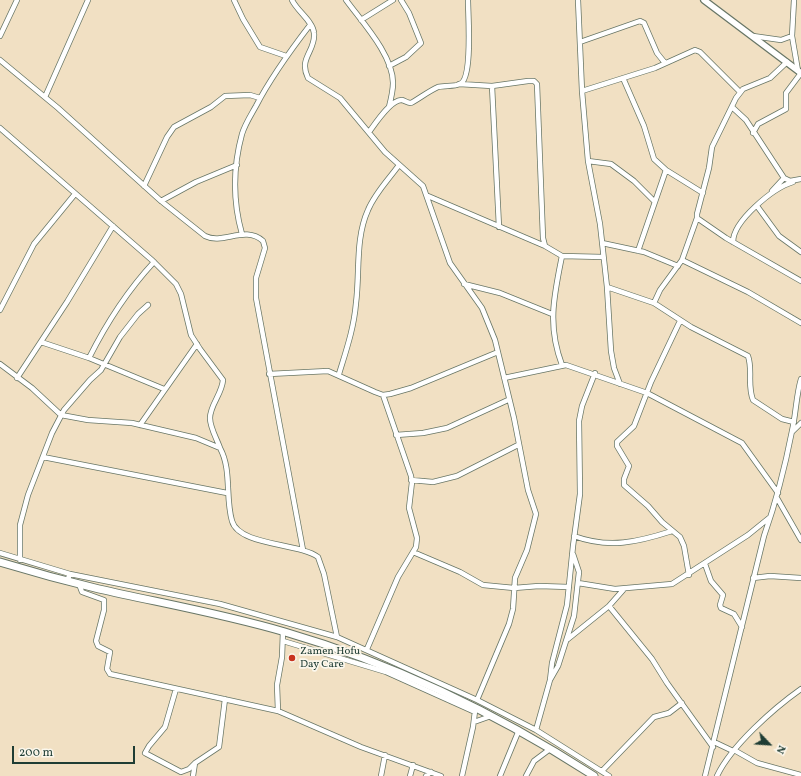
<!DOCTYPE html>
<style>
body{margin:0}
#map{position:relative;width:801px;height:776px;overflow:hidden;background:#f1e0c3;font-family:Vollkorn,serif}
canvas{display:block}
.north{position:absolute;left:749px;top:724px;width:40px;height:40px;-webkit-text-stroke:3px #fbf7ec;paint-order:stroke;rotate:115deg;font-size:11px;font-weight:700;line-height:16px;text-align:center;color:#1f3d34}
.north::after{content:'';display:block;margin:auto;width:14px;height:18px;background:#1f3d34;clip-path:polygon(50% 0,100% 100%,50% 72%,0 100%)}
.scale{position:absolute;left:12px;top:746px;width:123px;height:18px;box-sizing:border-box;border:2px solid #1f3d34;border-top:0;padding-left:5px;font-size:12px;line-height:14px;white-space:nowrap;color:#1f3d34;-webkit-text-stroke:3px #fbf7ec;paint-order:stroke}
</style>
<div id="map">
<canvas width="801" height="776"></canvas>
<div class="north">N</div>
<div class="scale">200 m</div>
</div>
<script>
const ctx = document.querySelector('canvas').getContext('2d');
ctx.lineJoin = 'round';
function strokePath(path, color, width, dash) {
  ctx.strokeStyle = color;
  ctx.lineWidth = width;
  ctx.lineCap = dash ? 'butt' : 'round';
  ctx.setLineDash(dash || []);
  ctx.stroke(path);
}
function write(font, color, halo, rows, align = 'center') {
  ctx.font = font + ' Vollkorn,serif';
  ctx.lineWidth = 3.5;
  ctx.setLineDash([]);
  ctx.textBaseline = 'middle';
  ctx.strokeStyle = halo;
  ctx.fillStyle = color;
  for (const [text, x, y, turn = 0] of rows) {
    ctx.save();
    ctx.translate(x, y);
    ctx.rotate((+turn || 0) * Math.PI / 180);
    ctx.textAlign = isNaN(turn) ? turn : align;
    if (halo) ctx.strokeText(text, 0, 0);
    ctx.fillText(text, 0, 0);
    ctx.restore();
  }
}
const minor = new Path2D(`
 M234,0L243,19L260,47L286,56
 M292,0C297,11 313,21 314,33C316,51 298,58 308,78L340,98L385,152L423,186L450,263L482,308L495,340L514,418L528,490L536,514L527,550L515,578L513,609L509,624L477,700
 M346,0C362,22 393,55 393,83C393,91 391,99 389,107
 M578,0L582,91L588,161L600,224L607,287L611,351L614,368L620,384
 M794,0L792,36L798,71
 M361,20L393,0
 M0,36L17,0
 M753,36L781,40L792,36
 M580,42L640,21L644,23L657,53L665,63
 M0,60L58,108L161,201L205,236C223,245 245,225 263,241L265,248L256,278V298L303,550
 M787,62L770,78L743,89L736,98L712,147L709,168L697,214V218L726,238L801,281
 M389,66L406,57L421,43L409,13L401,0
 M623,78L644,126L654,159L666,170L703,193
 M459,84L492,86L528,81H534L537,84L543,238L545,246L562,256L603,257
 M492,86L499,227
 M582,91L655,68L695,50L700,52L740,92
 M45,97L88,0
 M732,107L746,120L784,178L790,181L801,179
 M0,128L153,261L176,284L181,294L191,335L200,349L223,380C222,394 210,405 210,418C210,428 217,439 220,448
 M369,132C375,124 391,99 402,100C406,101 407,103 411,103C420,98 429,91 438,87C445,85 453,87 460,84C473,79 468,15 468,0
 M753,133L758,124L786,109V93L801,73
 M588,161L611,164L634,181L654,201
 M144,186L167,137L174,127L211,107L225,96L250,95L260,98
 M772,191L784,178
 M428,196L545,246
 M161,201L196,182L237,165
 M757,206L779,236L801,252
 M242,234C233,202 233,167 242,134C245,124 251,115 256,106C271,77 290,51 310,25
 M733,242C733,221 773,188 793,182
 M602,243L644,252L678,266
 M638,251L666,170
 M682,260L748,292L801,323
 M464,284L500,293L552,314
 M607,287L654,303L691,327L748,356C753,370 747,385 753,400L782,419L794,422
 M654,303L660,290L682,260L697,218
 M0,310L34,244L75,194
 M680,321L651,382L634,426L617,442V446L629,466L624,479V485L648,506L662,522L680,537L684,546L689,575
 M41,342L89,358L164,389
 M89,358C106,324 128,290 154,262
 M0,364L32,388L61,415L88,420L132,423L196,438L220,448C232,470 225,497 232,521C239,546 300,543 318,557L324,574L337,637
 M562,365C547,325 554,296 562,256
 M269,374L328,371L375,392L383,395L390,394L411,388L498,352
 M339,374C346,351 354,328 356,303C360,272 355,239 368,210C375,193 389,179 399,165
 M17,378L67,302L113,226
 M504,378L566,365L647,393L742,443L778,493
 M140,425L197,344
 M792,432L801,423
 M396,435L423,433L447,428L508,400
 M43,457L227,493
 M411,480L433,482L457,476L518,445
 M777,498L801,540
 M574,536C609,549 638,542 672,531
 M413,552L460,572L483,585L514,588L539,586L569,587
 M0,553L70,574
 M20,560V525L28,495L52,433L64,410L90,380L101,370L120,337L138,314L148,305
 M705,564L711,581L723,595L720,605L721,608L734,614L742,627
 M753,578L770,576L801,578
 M67,581L70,574L220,604L337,637L477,700L536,730L609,776
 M578,583L615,589L672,584L748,535L769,518
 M79,584L82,592L104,600V610L96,641L98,646L110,652L107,669L110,674L278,711L361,747L441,776
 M609,606L652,659L667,683L713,747
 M568,639L609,606L624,589
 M283,641L386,672L475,712
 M367,649L398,577L416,547L417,538L409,508L412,482L411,476L383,395
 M550,680L558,666L574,616L579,572L573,554
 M176,689L165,727L149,746L145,753L181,772L189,769L195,763
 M278,711L277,685L282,657L283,631
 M474,722L491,716
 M536,730L550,680L552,663L567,605L573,546L580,494L579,421L582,406L595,373
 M714,742L733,751
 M734,750L757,763L801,775
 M602,771L654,717L669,713L682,703
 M193,776L195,763L219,747L225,699
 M381,776L385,755
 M410,776L413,765
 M426,776L431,772
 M462,776L473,727L475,711
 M500,776L519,730
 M526,776L534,761L550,749
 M705,776L764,536C776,502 785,467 792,431C796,414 796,396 801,379
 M717,776C731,746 774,708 801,689`);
const tertiary = new Path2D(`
 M704,0L801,73`);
const primary = new Path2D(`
 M0,562C33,572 66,581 99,589C161,603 224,614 285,632C395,664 498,714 594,776`);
strokePath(minor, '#687666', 6);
strokePath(tertiary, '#687666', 8);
strokePath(primary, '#687666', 9);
strokePath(minor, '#fff', 4.5);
strokePath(tertiary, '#fff', 5.5);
strokePath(primary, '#fff', 7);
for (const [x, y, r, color] of [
 [292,658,4,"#c8321e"]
]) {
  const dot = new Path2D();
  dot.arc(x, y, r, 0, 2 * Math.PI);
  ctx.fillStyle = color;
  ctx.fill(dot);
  strokePath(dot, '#fbf7ec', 1.5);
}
write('11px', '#1f3d34', '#fbf7ec', [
 ["Zamen Hofu",300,652],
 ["Day Care",300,665]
], 'left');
</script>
